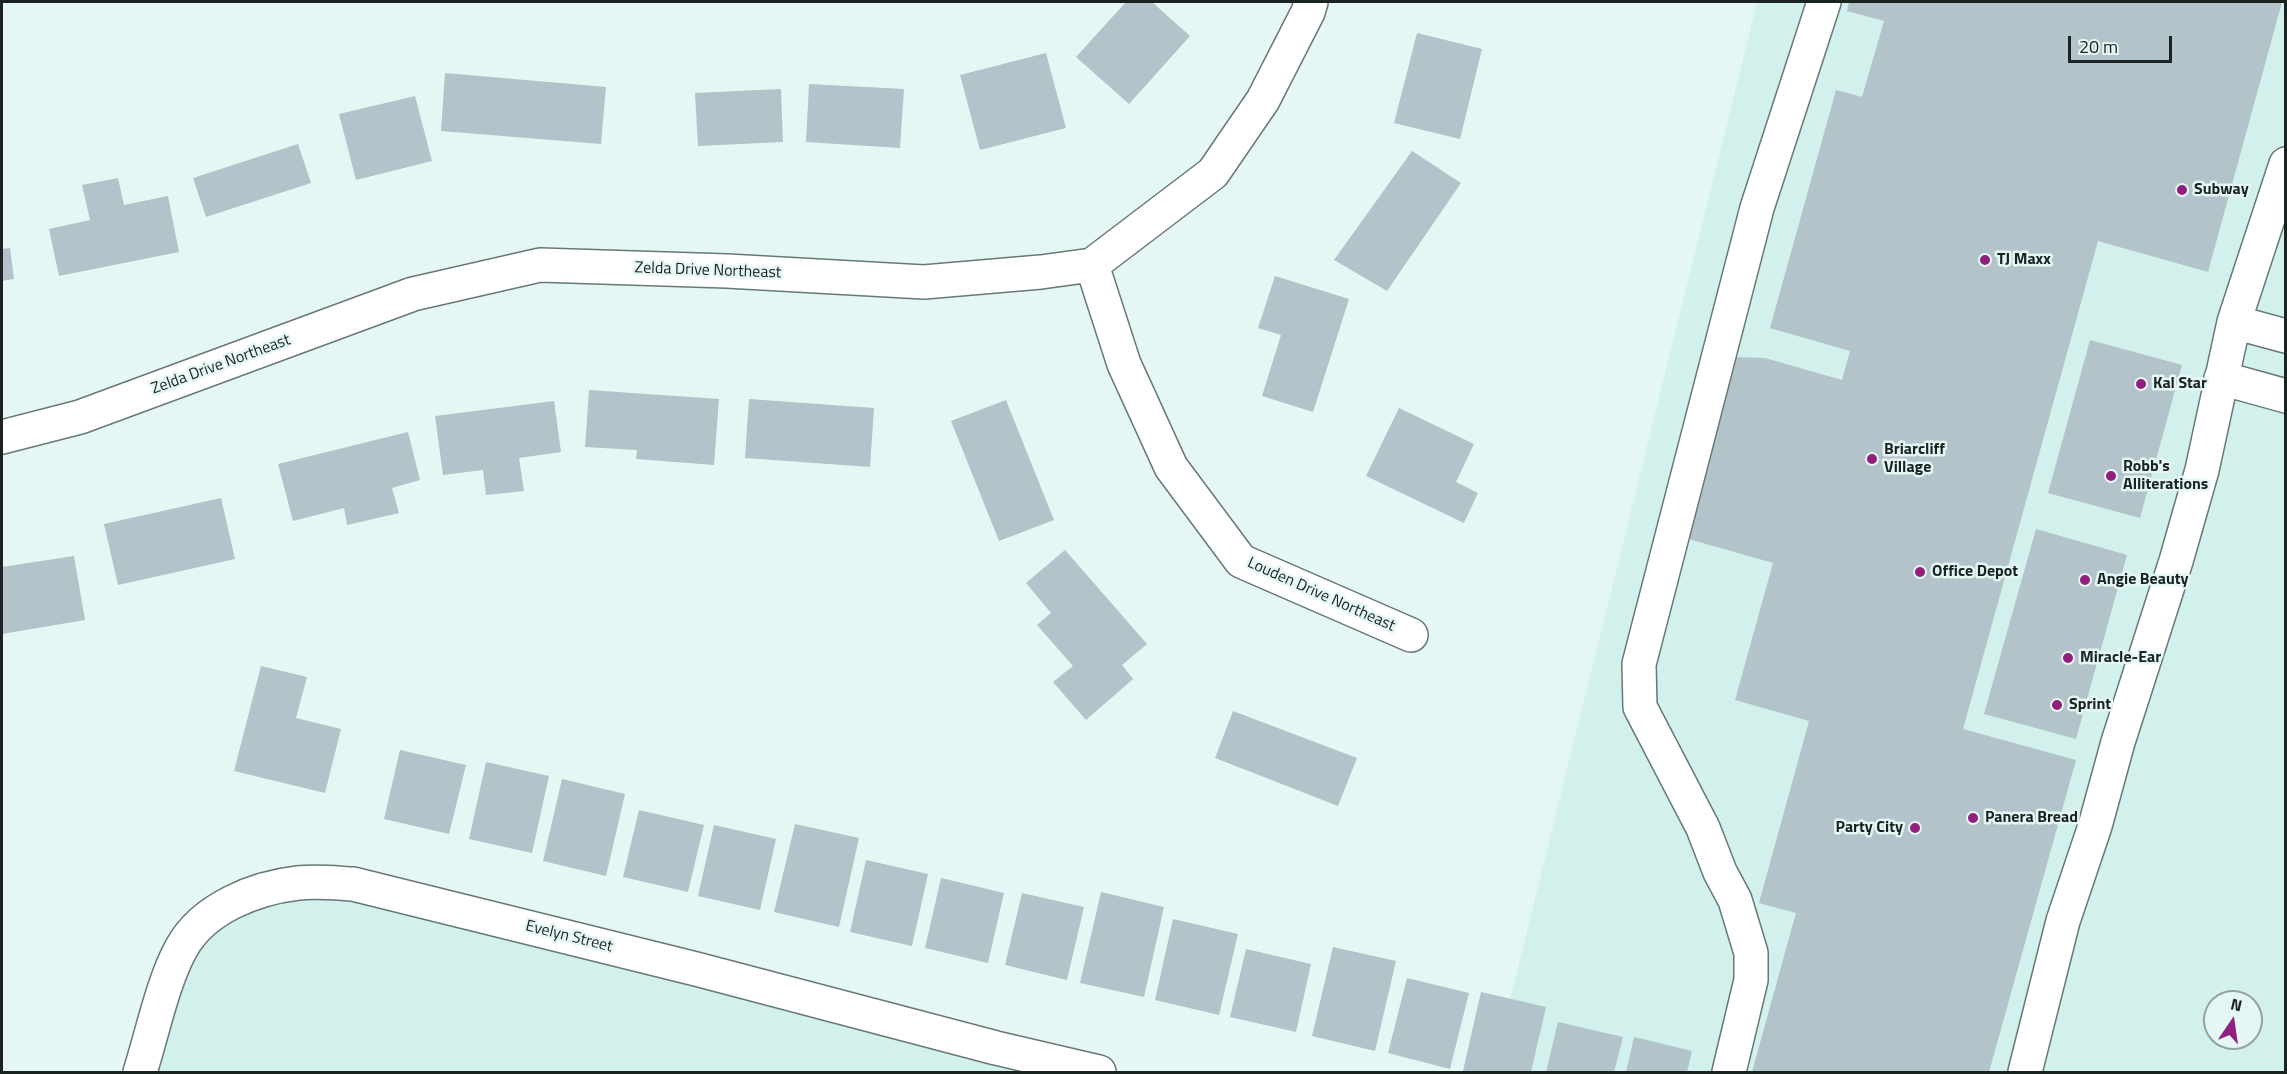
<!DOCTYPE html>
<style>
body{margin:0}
#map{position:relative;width:2287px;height:1074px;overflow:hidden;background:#e4f7f5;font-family:"Titillium Web",sans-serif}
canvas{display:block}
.frame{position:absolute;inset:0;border:3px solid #1b2222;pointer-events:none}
.north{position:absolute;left:2203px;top:990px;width:60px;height:60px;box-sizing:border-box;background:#e4f7f5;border:2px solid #94a2a1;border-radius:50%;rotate:13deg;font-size:16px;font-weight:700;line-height:24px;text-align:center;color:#1b2222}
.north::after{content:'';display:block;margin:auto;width:21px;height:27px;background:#921e7d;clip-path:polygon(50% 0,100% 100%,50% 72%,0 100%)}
.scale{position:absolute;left:2068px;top:36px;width:104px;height:27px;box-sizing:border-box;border:3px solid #1b2222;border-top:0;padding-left:8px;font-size:18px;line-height:21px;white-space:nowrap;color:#1b2222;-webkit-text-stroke:4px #e4f7f5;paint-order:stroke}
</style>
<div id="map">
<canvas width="2287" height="1074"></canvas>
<div class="frame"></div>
<div class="north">N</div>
<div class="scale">20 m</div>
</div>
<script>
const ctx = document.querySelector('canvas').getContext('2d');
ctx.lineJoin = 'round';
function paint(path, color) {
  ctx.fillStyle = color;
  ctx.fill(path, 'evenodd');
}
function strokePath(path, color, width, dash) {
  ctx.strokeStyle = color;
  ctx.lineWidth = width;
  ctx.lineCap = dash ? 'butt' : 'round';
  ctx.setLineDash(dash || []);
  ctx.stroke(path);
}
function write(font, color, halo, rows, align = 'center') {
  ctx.font = font + ' "Titillium Web",sans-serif';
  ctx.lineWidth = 5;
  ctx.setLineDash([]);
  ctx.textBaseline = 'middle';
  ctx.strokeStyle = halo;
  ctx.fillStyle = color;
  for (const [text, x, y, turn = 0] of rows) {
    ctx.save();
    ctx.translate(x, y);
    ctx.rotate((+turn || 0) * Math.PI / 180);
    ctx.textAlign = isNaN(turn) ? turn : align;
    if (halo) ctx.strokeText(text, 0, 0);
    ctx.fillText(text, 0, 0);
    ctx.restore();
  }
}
paint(new Path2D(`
 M1757,2H2285V1072H1492ZM2215,1002H2251V1038H2215Z
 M307,875L1113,1072H149L193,947Z`), '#d2f0ec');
paint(new Path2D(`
 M1126,2H1152L1190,36L1129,104L1076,57Z
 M1849,2H2282L2208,272L2098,241L1963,729L2076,760L1989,1072H1752L1796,913L1759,903L1809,721L1735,700L1773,563L1685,538L1735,357L1765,358L1842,380L1850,351L1770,328L1836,90L1862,97L1884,21L1847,11Z
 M1417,33L1482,49L1460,139L1394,123Z
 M1046,53L1066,128L980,150L960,75Z
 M445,73L606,87L601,144L441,131Z
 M809,84L904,89L900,148L806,142Z
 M781,89L783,142L698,146L695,93Z
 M415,96L432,161L356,180L339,114Z
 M298,144L311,183L206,217L193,178Z
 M1412,151L1461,183L1387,291L1334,260Z
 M118,178L124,205L168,196L179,252L59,276L49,229L90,220L82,185Z
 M10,248L14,279L2,281V249Z
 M1275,276L1349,299L1313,412L1262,396L1281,335L1258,328Z
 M2090,340L2182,365L2140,518L2048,493Z
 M589,390L719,399L714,465L636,459L637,450L585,447Z
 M749,399L874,408L870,467L745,458Z
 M1006,400L1054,520L999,541L951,421Z
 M554,401L561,452L519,458L524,491L486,495L483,470L443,475L435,416Z
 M1399,408L1474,444L1456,482L1478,493L1464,523L1366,476Z
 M408,432L420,480L392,488L399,513L347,525L344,508L293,521L278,464Z
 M221,498L235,559L118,585L104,524Z
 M2036,529L2127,555L2076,739L1984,714Z
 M1065,550L1147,644L1122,665L1133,679L1086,720L1053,682L1073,666L1037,625L1051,613L1026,583Z
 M74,556L85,620L2,634V567Z
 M261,666L307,677L296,718L341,729L325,793L234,771Z
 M1233,711L1357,758L1338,806L1215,758Z
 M400,750L466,765L449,834L384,819Z
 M486,762L549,776L532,853L469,839Z
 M562,779L625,794L606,876L543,861Z
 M639,810L704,825L688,892L623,877Z
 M795,824L859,838L839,927L774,912Z
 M714,825L776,839L760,910L698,896Z
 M866,860L928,874L912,946L850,932Z
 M941,878L1004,893L988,963L925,948Z
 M1101,892L1164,907L1144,997L1080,983Z
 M1022,893L1084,907L1067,980L1005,965Z
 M1173,919L1238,934L1219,1015L1155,1000Z
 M1333,947L1396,961L1375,1051L1312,1036Z
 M1246,949L1311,964L1296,1032L1230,1017Z
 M1407,978L1469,993L1450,1069L1388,1053Z
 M1481,992L1546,1007L1531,1072L1463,1071Z
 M1558,1022L1623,1037L1614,1072H1546Z
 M1634,1037L1692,1051L1687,1072H1626Z`), '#b2c3c9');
const minor = new Path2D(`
 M1092,265L1124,364L1171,467L1241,561L1411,635
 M2234,322L2286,336
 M2221,378L2286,396
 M2,437L80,417L413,294L540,265L727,271L924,282L1041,272L1092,265L1213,173L1263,100L1308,12L1311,2
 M140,1072C152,1035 163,980 182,947C204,908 255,888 298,883C316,881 335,883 353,884L696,969L996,1048L1099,1072
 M1729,1072L1751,980V953L1735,900L1720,872L1703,828L1640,707L1639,664L1757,208L1824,2
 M2025,1072L2063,921L2095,826L2118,742L2176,561L2202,470L2234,322L2286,164`);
strokePath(minor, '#677876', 36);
strokePath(minor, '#fff', 33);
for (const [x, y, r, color] of [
 [2182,190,6,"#921e7d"],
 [1985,260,6,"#921e7d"],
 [2141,384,6,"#921e7d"],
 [1872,459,6,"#921e7d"],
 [2111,476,6,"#921e7d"],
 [1920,572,6,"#921e7d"],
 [2085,580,6,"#921e7d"],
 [2068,658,6,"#921e7d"],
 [2057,705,6,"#921e7d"],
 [1973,818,6,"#921e7d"],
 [1915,828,6,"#921e7d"]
]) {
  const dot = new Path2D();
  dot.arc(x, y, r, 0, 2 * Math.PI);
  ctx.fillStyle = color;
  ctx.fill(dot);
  strokePath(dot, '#e4f7f5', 2);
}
write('bold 16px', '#1b2222', '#e4f7f5', [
 ["Subway",2194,190],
 ["TJ Maxx",1997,260],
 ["Kal Star",2153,384],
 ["Briarcliff",1884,450],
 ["Village",1884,468],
 ["Robb's",2123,467],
 ["Alliterations",2123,485],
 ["Office Depot",1932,572],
 ["Angie Beauty",2097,580],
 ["Miracle-Ear",2080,658],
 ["Sprint",2069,705],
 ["Panera Bread",1985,818],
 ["Party City",1903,828,"right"]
], 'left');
write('16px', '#1b2222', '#e4f7f5', [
 ["Zelda Drive Northeast",708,271,2],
 ["Zelda Drive Northeast",221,365,-20],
 ["Louden Drive Northeast",1321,595,24],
 ["Evelyn Street",569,937,14]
]);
</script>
